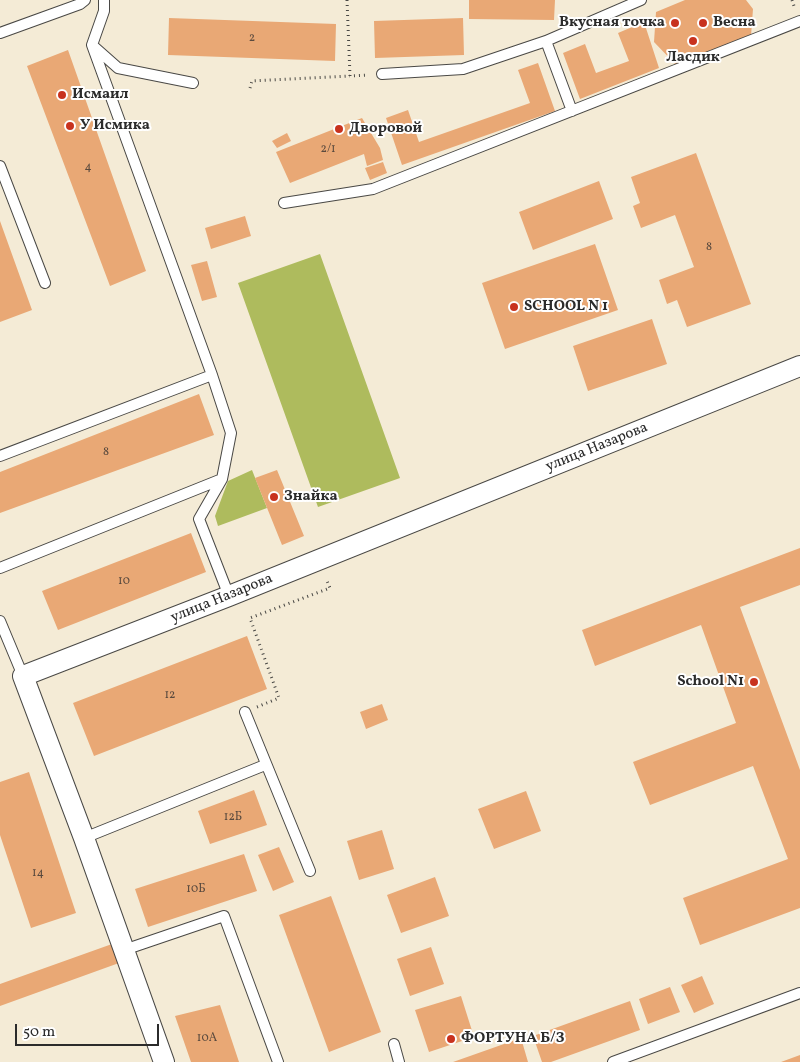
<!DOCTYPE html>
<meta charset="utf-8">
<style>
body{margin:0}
#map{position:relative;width:800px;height:1062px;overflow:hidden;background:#f4ebd6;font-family:Vollkorn,serif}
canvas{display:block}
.scale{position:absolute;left:15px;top:1024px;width:144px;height:22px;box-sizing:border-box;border:2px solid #2b2b2b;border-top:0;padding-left:6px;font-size:15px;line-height:18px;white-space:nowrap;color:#2b2b2b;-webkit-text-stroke:4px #fff;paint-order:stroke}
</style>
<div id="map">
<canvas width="800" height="1062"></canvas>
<div class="scale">50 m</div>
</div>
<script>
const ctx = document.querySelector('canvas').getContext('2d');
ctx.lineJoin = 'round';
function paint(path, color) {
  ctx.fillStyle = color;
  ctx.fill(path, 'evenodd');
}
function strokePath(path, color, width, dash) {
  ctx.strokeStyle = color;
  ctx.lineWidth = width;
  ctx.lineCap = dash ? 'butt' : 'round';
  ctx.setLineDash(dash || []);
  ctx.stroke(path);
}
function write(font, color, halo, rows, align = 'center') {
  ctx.font = font + ' Vollkorn,serif';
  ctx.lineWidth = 4;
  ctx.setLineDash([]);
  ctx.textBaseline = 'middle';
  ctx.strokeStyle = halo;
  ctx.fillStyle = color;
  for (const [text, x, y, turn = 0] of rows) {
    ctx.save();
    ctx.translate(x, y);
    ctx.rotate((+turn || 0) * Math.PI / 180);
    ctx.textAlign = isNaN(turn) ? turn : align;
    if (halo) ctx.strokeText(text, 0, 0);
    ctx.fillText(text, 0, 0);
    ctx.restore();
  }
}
paint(new Path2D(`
 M320,254L400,478L318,507L238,283Z
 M252,470L267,508L218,526L215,516L228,481Z`), '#aebb5d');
paint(new Path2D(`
 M469,0H555L554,20L469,19Z
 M685,0H746L753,9L751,36L677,66L654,42L656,12Z
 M169,18L336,24L335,61L168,55Z
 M463,18L464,55L375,58L374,21Z
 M644,22L659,68L580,99L563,53L585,44L596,73L629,61L618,33Z
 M68,50L146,271L110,286L27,66Z
 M538,63L555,111L402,165L386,118L408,110L419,142L530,103L518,70Z
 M362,118L380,148L383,160L367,166L364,154L290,183L276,152Z
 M287,133L291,141L277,148L272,141Z
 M696,153L751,304L687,327L677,300L667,304L659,280L694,267L675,215L641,228L633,206L640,203L631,177Z
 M383,162L387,173L370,180L365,168Z
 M599,181L613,219L533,250L519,212Z
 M245,216L251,236L211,249L205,228Z
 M0,221L32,310L0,322Z
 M595,244L618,310L505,349L482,283Z
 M207,261L217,297L202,301L191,265Z
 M652,319L667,364L588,391L573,346Z
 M199,394L214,435L0,513V472Z
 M277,470L304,536L282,545L255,478Z
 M191,533L206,572L58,630L42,591Z
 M800,548V585L740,607L800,770V908L700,945L683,898L788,859L753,766L650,805L633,762L736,723L701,625L595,666L582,630Z
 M247,636L267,689L94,756L73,703Z
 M382,704L388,720L366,729L360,712Z
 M29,772L76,913L31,928L0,835V782Z
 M254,790L267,825L210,844L198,811Z
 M526,791L541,831L494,849L478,809Z
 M382,830L394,869L359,880L347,841Z
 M279,847L294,882L273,891L258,855Z
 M244,854L257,891L148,927L135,889Z
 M435,877L449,916L401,933L387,895Z
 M331,896L381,1032L329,1052L279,915Z
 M112,944L119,963L0,1006V984Z
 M431,947L444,984L410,996L397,959Z
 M702,976L714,1004L694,1013L681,985Z
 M670,987L680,1012L648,1024L639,999Z
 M461,996L474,1037L429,1052L415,1010Z
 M630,1001L640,1030L551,1062H542L533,1036Z
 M220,1005L239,1062H191L175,1016Z
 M521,1038L528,1062H453Z
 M800,1055V1062H781Z`), '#e9a875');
const service = new Path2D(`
 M104,0V11L92,45L212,375L231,433L222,479L199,519L229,596
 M0,33L80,4L85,0
 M546,41L572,111
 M92,45L118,68L193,83
 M382,74L463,69L546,41L641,0
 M0,166L45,283
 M284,203L373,189L800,21
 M0,456L212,375
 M0,568L222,479
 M0,621L23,676
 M245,712L310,871
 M84,838L265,765
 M124,950L224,916L278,1062
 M394,1044L399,1062
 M613,1062L800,993`);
const minor = new Path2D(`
 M164,1062L84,838L23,676L229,596L800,366`);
strokePath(service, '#494845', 12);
strokePath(minor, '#494845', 22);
strokePath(new Path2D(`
 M347,0L350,76L368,75
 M792,0L795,9
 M250,88L252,81L350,76
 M257,707L279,698L250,618L330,588L327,581`), '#494845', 3, [1, 4]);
strokePath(service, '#fff', 10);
strokePath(minor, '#fff', 20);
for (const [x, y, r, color] of [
 [675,23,5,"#c8321e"],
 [703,23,5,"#c8321e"],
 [693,41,5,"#c8321e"],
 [62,95,5,"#c8321e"],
 [70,126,5,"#c8321e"],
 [339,129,5,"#c8321e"],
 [514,307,5,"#c8321e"],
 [274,497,5,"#c8321e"],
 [754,682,5,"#c8321e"],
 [451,1039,5,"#c8321e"]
]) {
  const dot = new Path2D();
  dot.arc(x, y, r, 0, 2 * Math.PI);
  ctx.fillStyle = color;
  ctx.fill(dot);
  strokePath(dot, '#fff', 2);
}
write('12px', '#5a4a3e', null, [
 ["2",252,39],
 ["2/1",328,150],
 ["4",88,168],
 ["8",709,248],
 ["8",106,453],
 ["10",124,582],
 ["12",170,696],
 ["12Б",233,818],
 ["14",38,874],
 ["10Б",196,890],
 ["10А",207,1039]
]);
write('bold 15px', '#2b2b2b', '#fff', [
 ["Вкусная точка",665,23,"right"],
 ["Весна",713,23],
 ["Ласдик",693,58,"center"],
 ["Исмаил",72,95],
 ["У Исмика",80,126],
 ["Дворовой",349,129],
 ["SCHOOL N 1",524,307],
 ["Знайка",284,497],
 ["School N1",744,682,"right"],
 ["ФОРТУНА Б/З",461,1039]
], 'left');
write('15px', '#2b2b2b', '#fff', [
 ["улица Назарова",597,448,-22],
 ["улица Назарова",222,599,-22]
]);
</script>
